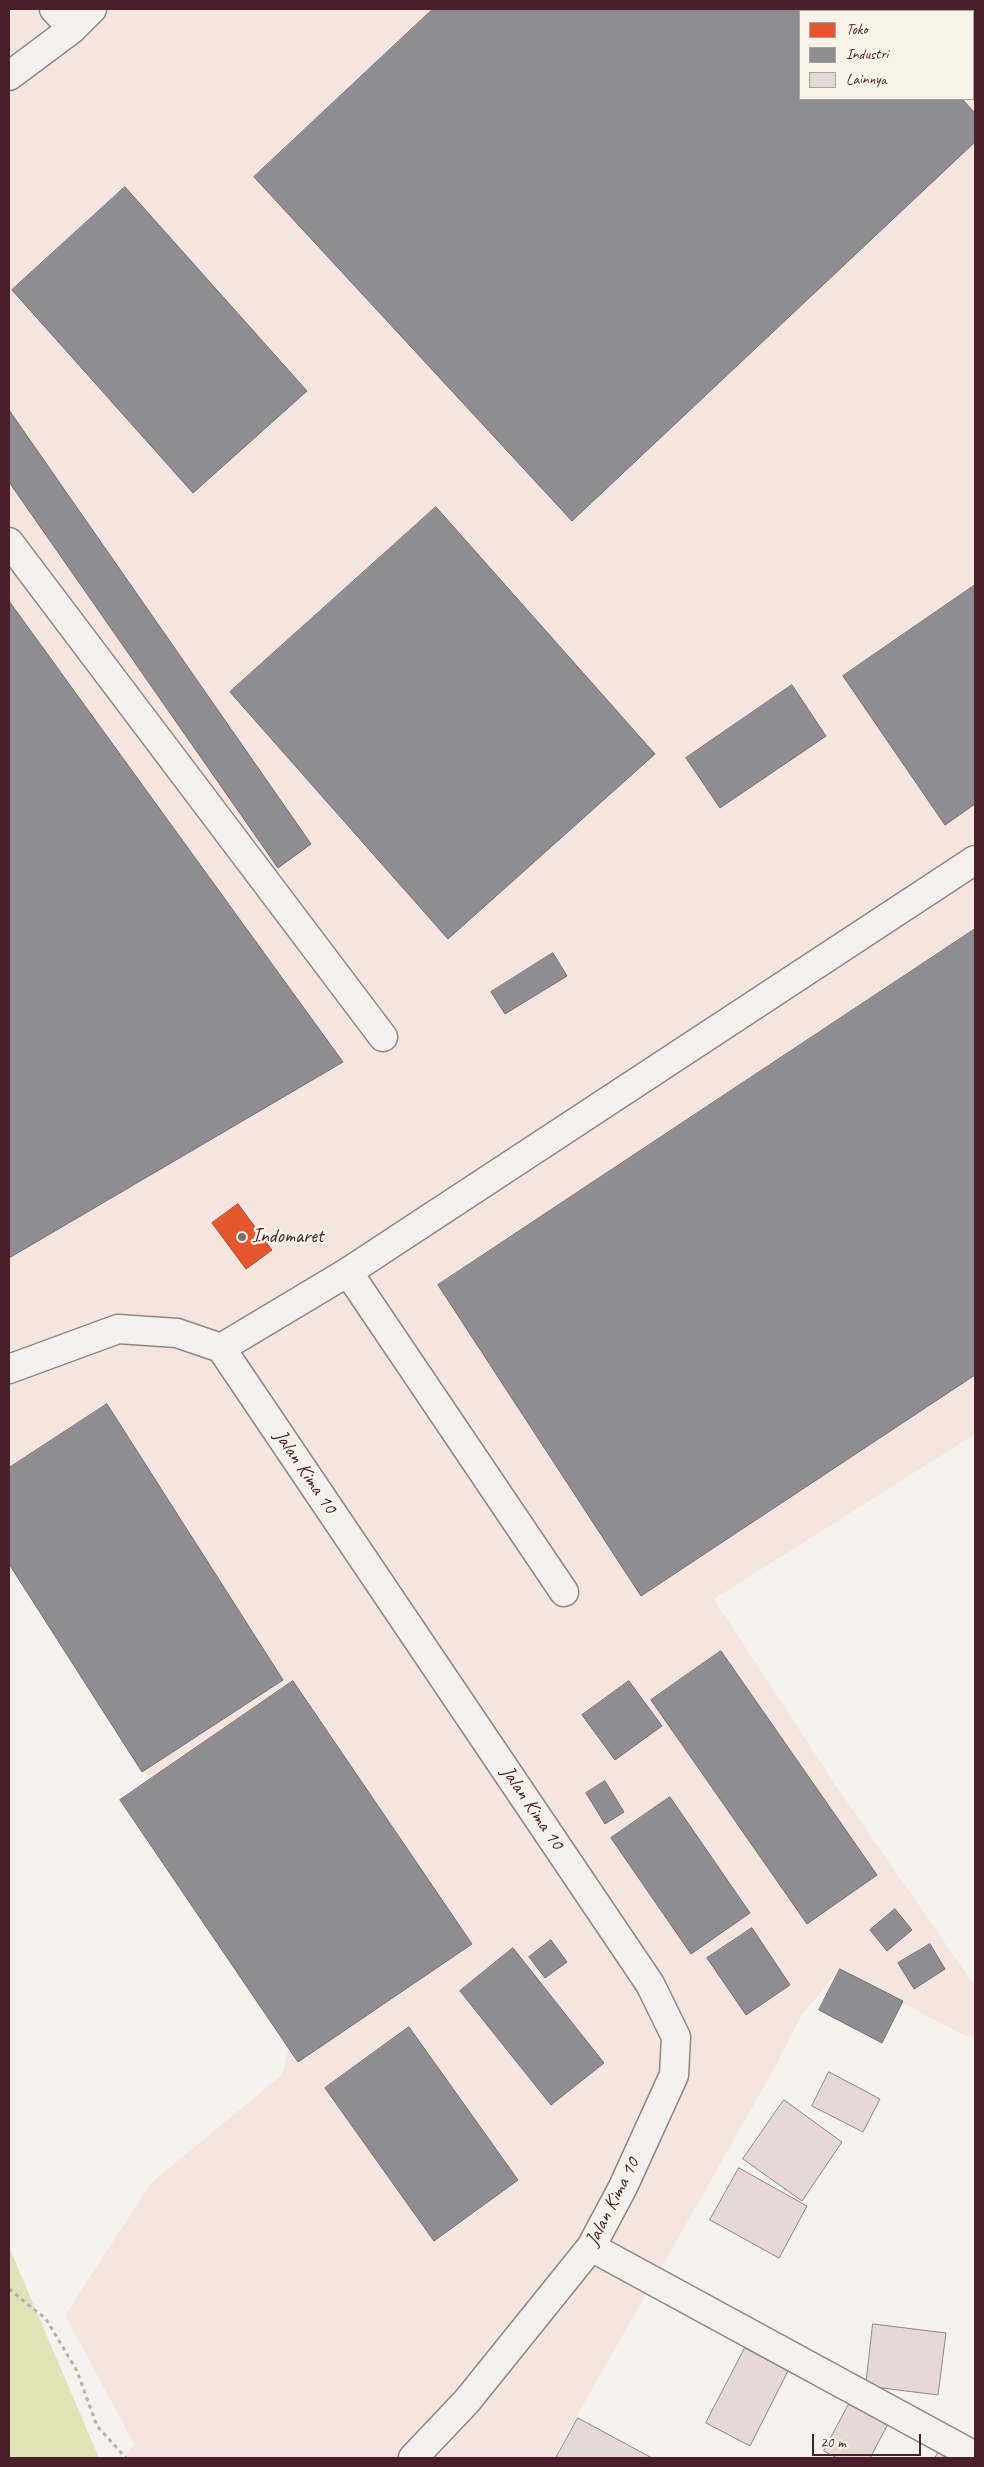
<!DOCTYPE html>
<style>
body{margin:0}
#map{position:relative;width:984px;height:2467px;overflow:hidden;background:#f4f2ec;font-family:Caveat,sans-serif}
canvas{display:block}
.frame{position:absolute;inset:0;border:10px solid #4a1f2b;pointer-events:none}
.legend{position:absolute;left:799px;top:10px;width:175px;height:90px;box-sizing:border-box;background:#f7f3e8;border:1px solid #b29e9c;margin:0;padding:6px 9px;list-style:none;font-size:15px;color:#4a1f2b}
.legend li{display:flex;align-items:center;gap:10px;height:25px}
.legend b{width:25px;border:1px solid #b29e9c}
.scale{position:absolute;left:812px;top:2434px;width:109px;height:22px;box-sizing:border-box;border:2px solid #4a1f2b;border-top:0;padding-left:6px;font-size:15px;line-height:18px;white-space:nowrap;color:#4a1f2b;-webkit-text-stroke:4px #f7f3e8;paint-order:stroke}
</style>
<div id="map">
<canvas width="984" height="2467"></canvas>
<div class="frame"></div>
<ul class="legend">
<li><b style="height:14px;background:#e4572e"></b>Toko</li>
<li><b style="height:14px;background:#8d8d92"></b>Industri</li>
<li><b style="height:14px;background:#e6d8d5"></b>Lainnya</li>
</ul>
<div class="scale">20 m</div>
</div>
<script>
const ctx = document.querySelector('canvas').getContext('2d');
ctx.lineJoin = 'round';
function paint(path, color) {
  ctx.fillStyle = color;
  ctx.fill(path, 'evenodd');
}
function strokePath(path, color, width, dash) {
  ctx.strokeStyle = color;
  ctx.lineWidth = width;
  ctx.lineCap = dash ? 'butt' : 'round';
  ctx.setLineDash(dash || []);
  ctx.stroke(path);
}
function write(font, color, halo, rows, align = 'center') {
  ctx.font = font + ' Caveat,sans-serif';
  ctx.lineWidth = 5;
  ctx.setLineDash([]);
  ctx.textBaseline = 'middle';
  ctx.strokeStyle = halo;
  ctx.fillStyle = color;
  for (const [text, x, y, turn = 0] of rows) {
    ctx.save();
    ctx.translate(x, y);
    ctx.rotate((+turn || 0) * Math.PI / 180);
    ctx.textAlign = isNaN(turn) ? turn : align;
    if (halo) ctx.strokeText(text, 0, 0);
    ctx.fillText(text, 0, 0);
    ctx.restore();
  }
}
paint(new Path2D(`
 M9,9H975V1434L714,1599L836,1786L975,1986V2037L965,2036L840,1969L801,2016L774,2069L553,2458H125L134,2444L65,2315L152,2182L282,2075L295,2021L9,1545ZM800,11H973V99H800Z`), '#f4e6de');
paint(new Path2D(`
 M9,2247L99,2458H9Z`), '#dfe4b7');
const shops = new Path2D(`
 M238,1204L272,1250L246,1269L212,1223Z`);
paint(shops, '#e4572e');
strokePath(shops, '#b6462d', 1);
const industry = new Path2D(`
 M433,9H879L881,11H800V99H962L975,113V142L572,521L254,177Z
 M125,187L307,391L193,493L12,290Z
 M9,410L311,844L278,868L9,482Z
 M436,507L655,754L448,939L230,692Z
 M975,585V804L945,825L843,676Z
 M9,601L343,1062L9,1258Z
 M792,685L826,736L720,808L686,758Z
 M975,929V1375L641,1596L438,1285Z
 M553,953L567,976L505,1014L491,992Z
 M107,1404L283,1680L142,1772L9,1564V1468Z
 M721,1651L877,1875L807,1924L651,1700Z
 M293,1681L472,1944L298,2062L120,1800Z
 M629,1681L662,1726L615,1760L582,1715Z
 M605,1781L624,1812L605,1824L586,1793Z
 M670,1797L750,1913L691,1954L611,1838Z
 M895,1909L912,1930L887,1951L870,1930Z
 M752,1928L790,1985L746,2015L707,1958Z
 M551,1940L567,1962L545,1978L529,1957Z
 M930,1944L945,1969L914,1989L898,1963Z
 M513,1948L604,2063L551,2105L460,1991Z
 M840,1969L903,2001L882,2043L819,2010Z
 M409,2027L518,2180L434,2241L325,2088Z`);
paint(industry, '#8d8d92');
strokePath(industry, '#796c73', 1);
const building = new Path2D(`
 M829,2072L880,2099L863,2132L812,2106Z
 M784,2100L842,2142L802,2201L743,2159Z
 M739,2168L807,2206L779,2258L710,2220Z
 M873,2324L946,2333L938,2395L866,2386Z
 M745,2348L788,2371L750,2446L706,2423Z
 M849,2404L888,2424L870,2458H837L824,2451Z
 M578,2418L652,2458H556Z
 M942,2446L964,2458H935Z`);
paint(building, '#e6d8d5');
strokePath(building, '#8f8685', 1);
const minor = new Path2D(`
 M54,9L72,29
 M9,76L72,29L92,9
 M9,542L383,1037
 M348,1272L564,1592
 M221,1348L348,1272L975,860
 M9,1369L118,1329L177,1333L221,1348L650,1984L676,2037L674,2075L623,2187L591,2247L467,2401L413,2458
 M591,2247L975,2456`);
strokePath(minor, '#8f8685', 31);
strokePath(new Path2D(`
 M9,2289L46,2319L77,2371L97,2426L126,2458`), '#b6b0ae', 3, [4, 4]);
strokePath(minor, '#f2f1ed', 28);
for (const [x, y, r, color] of [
 [242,1237,5,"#86696f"]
]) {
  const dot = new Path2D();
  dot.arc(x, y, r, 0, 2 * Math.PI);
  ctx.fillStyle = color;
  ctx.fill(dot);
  strokePath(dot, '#f7f3e8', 2);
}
write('20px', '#4a1f2b', '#f7f3e8', [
 ["Indomaret",252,1237]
], 'left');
write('20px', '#4a1f2b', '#f7f3e8', [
 ["Jalan Kima 10",305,1472,56],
 ["Jalan Kima 10",532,1808,56],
 ["Jalan Kima 10",613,2202,-63]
]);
</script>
